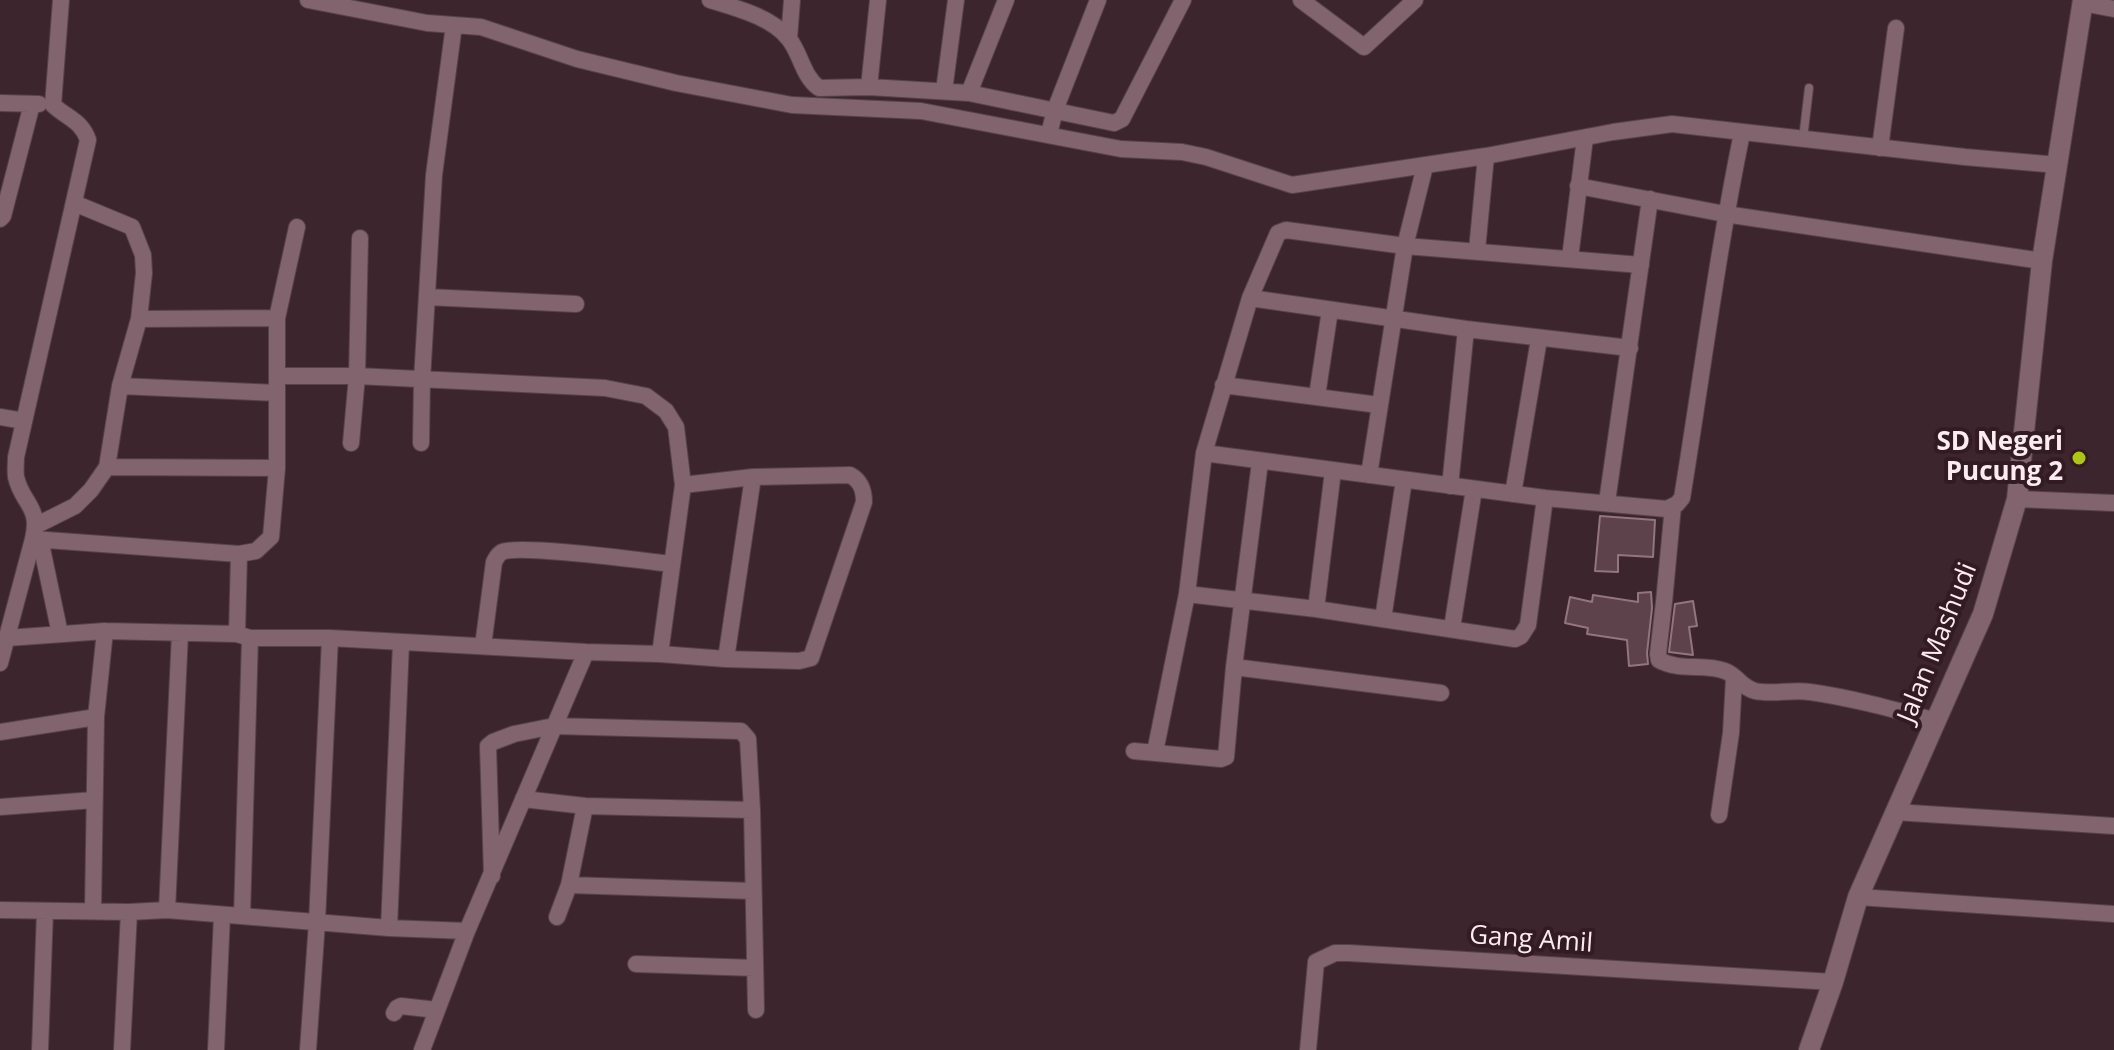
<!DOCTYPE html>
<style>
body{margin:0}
canvas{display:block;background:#3d252d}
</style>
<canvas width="2114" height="1050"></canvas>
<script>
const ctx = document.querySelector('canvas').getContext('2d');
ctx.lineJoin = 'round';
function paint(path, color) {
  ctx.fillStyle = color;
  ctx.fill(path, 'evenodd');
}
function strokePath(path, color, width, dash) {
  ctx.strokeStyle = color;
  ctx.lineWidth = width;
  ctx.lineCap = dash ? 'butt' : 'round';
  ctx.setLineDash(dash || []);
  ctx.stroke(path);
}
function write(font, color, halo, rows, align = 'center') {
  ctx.font = font + ' "Open Sans",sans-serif';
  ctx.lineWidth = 8;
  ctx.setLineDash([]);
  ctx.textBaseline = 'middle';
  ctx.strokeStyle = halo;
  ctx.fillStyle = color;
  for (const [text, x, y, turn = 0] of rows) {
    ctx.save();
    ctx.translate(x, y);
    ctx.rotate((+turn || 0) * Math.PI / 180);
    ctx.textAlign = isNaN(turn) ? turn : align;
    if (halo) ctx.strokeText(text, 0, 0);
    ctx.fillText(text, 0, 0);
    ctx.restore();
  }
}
const building = new Path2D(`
 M1600,516L1655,520L1653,557L1618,555V572L1595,571Z
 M1651,592L1652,608L1647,653L1648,664L1629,666L1627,640L1587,634L1588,628L1565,623L1570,597L1592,602L1593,595L1638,602V593Z
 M1693,601L1697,626L1689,627L1693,655L1669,652L1675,604Z`);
paint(building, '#5d424b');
strokePath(building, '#92757e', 2);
const service = new Path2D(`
 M1803,139L1809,88`);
const minor = new Path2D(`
 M308,0L427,23L481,27L577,59L676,83L792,105L921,111L1121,149L1182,152L1206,157L1292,185L1486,156L1613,132L1672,124L1965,157L2058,165
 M710,0C736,8 772,17 789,39C801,54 803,77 819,88L869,87L969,93L1114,123L1122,119L1183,0
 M1301,0L1364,47L1415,0
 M2082,3L2114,9
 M789,39L792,0
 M869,87L878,0
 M944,91L956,0
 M969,93L1006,0
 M0,103L39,104
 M1049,134L1055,110L1098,0
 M1880,148L1896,28
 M1578,186L1725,214L2042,261
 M0,219L3,216L32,104
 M1477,250L1486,156
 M1570,258L1585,138
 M427,297L576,304
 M1250,298L1466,329L1630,348
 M139,319L277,318
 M278,376H357L605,388L646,396L666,411L676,427L683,485L660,654
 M1223,385L1379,405
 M120,386L277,393
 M1317,396L1330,310
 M0,417L24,421
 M351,443L357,376L360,238
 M421,443L422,380L434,175L454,25
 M1204,453L1545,498L1667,509L1677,504L1682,498C1702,376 1717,254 1742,133
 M107,467L277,468
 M1369,475L1405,246L1425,166
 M1450,486L1466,329
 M1513,494L1539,339
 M2017,499L2114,503
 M1607,502L1650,199
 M1673,506L1664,602L1658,654L1659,660C1681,672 1703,663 1725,671C1737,675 1740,687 1755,691C1773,695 1792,689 1810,692C1853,698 1895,710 1936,721
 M37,525L75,506L91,490L107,467L120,386L139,319L144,273L143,255L132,227L74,203
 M33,539C41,506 22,504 16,477C15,471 16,463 16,457L88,140C82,121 67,118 53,105L61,0
 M40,539L60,634
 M1187,594L1316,609L1515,639L1521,636L1528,625L1545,498
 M1316,609L1333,471
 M1383,619L1404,480
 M1452,628L1474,489
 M237,634L239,554
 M7,638L105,631L237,634L250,638H330L586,652L660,654L726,659L799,661L811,658L864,502C864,490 861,481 850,475L753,477L683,485
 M483,646L494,562C497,557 497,555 502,552C520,544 644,561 672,564
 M726,659L753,477
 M0,663L33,539L239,554L256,551L271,537L277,468V318L297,227
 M1234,667L1441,693
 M0,732L96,717
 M1134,751L1221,759L1226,757L1234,667L1260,462
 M1155,752L1187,594L1204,453L1250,298L1278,233L1286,230L1405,246L1641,265
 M523,799L585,806L752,810L756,1010
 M0,807L94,800
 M1895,812L2114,826
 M1719,815L1731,733L1734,678
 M492,876L488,746L493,742L514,734L554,726L741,731L748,739L752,810
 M569,885L753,891
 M1858,897L2114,914
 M0,910L129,912L167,910L389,928L467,931
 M93,910L96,717L105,631
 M167,910L180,633
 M242,916L250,638
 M557,917L569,885L585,806
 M389,928L401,643
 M636,964L755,968
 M394,1013L397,1008L401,1006L437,1010
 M40,1050L45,911
 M122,1050L129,912
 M216,1050L222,915
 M308,1050L317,922L330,638
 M422,1050L467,931L586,652
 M1308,1050L1316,962L1335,953H1349L1833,982`);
const tertiary = new Path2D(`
 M1809,1050L1833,982L1858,897L1983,614L2017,499L2042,261L2083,0`);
strokePath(service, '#57424b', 10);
strokePath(minor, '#57424b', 18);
strokePath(tertiary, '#57424b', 22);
strokePath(service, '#81646d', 8);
strokePath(minor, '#81646d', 16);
strokePath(tertiary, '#81646d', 20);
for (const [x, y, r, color] of [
 [2079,458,8,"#adc610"]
]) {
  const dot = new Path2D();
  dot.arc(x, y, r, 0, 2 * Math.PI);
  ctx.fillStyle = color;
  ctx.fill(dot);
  strokePath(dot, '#331b24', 3);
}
write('bold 26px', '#fcebf1', '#331b24', [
 ["SD Negeri",2063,443],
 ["Pucung 2",2063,473]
], 'right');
write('26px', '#fcebf1', '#331b24', [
 ["Jalan Mashudi",1938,643,-68],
 ["Gang Amil",1531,940,4]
]);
</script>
